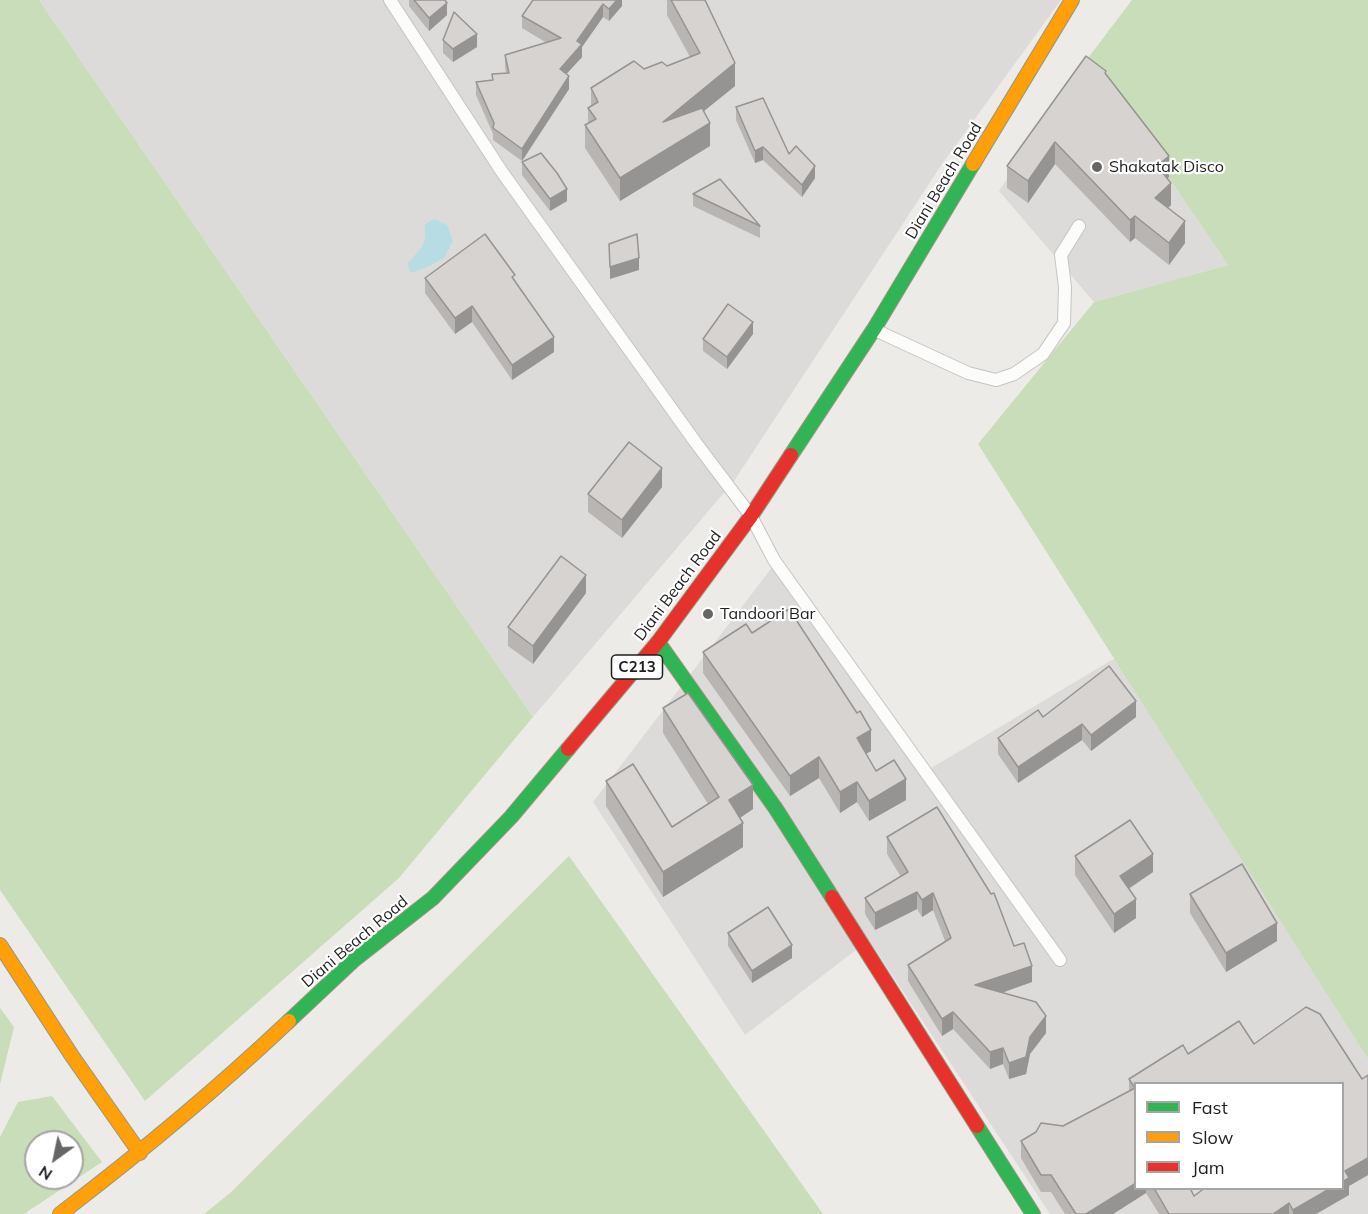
<!DOCTYPE html>
<style>
body{margin:0}
#map{position:relative;width:1368px;height:1214px;overflow:hidden;background:#edebe7;font-family:Mulish,sans-serif}
canvas{display:block}
.legend{position:absolute;left:1134px;top:1082px;width:210px;height:108px;box-sizing:border-box;background:#fff;border:2px solid #a5a5a5;margin:0;padding:8px 10px;list-style:none;font-size:18px;color:#1f1f1f}
.legend li{display:flex;align-items:center;gap:12px;height:30px}
.legend b{width:30px;border:2px solid #a5a5a5}
.north{position:absolute;left:24px;top:1130px;width:60px;height:60px;box-sizing:border-box;background:#fff;border:2px solid #a5a5a5;border-radius:50%;rotate:213deg;font-size:16px;font-weight:700;line-height:24px;text-align:center;color:#1f1f1f}
.north::after{content:'';display:block;margin:auto;width:21px;height:27px;background:#676665;clip-path:polygon(50% 0,100% 100%,50% 72%,0 100%)}
</style>
<div id="map">
<canvas width="1368" height="1214"></canvas>
<ul class="legend">
<li><b style="height:8px;background:#30b455"></b>Fast</li>
<li><b style="height:8px;background:#ff9f0a"></b>Slow</li>
<li><b style="height:8px;background:#e5322d"></b>Jam</li>
</ul>
<div class="north">N</div>
</div>
<script>
const ctx = document.querySelector('canvas').getContext('2d');
ctx.lineJoin = 'round';
function paint(path, color) {
  ctx.fillStyle = color;
  ctx.fill(path, 'evenodd');
}
function strokePath(path, color, width, dash) {
  ctx.strokeStyle = color;
  ctx.lineWidth = width;
  ctx.lineCap = dash ? 'butt' : 'round';
  ctx.setLineDash(dash || []);
  ctx.stroke(path);
}
function write(font, color, halo, rows, align = 'center') {
  ctx.font = font + ' Mulish,sans-serif';
  ctx.lineWidth = 4.5;
  ctx.setLineDash([]);
  ctx.textBaseline = 'middle';
  ctx.strokeStyle = halo;
  ctx.fillStyle = color;
  for (const [text, x, y, turn = 0] of rows) {
    ctx.save();
    ctx.translate(x, y);
    ctx.rotate((+turn || 0) * Math.PI / 180);
    ctx.textAlign = isNaN(turn) ? turn : align;
    if (halo) ctx.strokeText(text, 0, 0);
    ctx.fillText(text, 0, 0);
    ctx.restore();
  }
}
paint(new Path2D(`
 M39,0H1061L942,164L734,481L533,717Z
 M1088,58L1228,265L1094,302L999,191Z
 M773,566L923,773L1115,658L1368,1059V1214H1050L869,940L745,1035L593,802ZM1136,1084H1342V1188H1136Z`), '#dcdbd9');
paint(new Path2D(`
 M0,0H39L533,717L399,878L145,1101L0,890Z
 M1132,0H1368V1059L978,444L1094,302L1228,265L1088,58Z
 M569,856L823,1214H204L230,1193Z
 M0,1008L14,1027L0,1084Z
 M52,1096L102,1162L24,1214H0V1137L18,1102ZM36,1142H72V1178H36Z`), '#c9ddba');
paint(new Path2D(`
 M434,219L447,225L453,241L444,258L427,267L411,273L407,264C419,250 429,245 424,225Z`), '#b8dce3');
const lane = new Path2D(`
 M390,0L502,172L696,443L751,516L774,560L1060,960
 M875,330L968,373L996,380L1014,374L1043,354L1064,323L1065,287L1061,255L1079,226`);
const fast = new Path2D(`
 M791,455L874,329L973,164
 M658,642L776,809L832,897
 M289,1021L354,960L433,898L511,817L568,749
 M977,1126L1033,1214`);
const slow = new Path2D(`
 M973,164L1072,0
 M0,945L72,1056L140,1153
 M60,1214C140,1153 216,1090 289,1021`);
const jam = new Path2D(`
 M568,749L658,642L751,516L791,455
 M832,897L977,1126`);
strokePath(lane, '#c6c5c3', 14);
strokePath(fast, '#98987e', 16);
strokePath(slow, '#98987e', 16);
strokePath(jam, '#98987e', 16);
strokePath(lane, '#fcfcfb', 12);
strokePath(fast, '#30b455', 14);
strokePath(slow, '#ff9f0a', 14);
strokePath(jam, '#e5322d', 14);
paint(new Path2D(`
 M409,0H445L447,15L429,31L409,6Z
 M622,0V6L609,21L603,17L582,47V57L566,74L569,89L522,161L493,140V134L476,95V82L492,80V74L506,73L505,67V55L547,43L522,28V16Z
 M667,0H705L735,86L704,111L710,146L620,201L585,148V125L588,123V108L591,106V88L644,69L667,66L690,57L667,15Z
 M443,40L477,47L453,62L443,53Z
 M1106,75L1169,177L1167,179L1171,205L1168,208L1185,243L1169,265L1135,238L1130,242L1055,164L1028,203L1007,188V166Z
 M736,107L815,178L802,197L763,160L755,163L736,120Z
 M522,162L567,201L550,211L522,175Z
 M693,194L760,226V238L693,206Z
 M425,278L515,280L554,352L512,380L472,322L455,334L425,293Z
 M753,334L727,369L703,351V339Z
 M662,487L622,538L588,512V494Z
 M586,593L533,664L508,646V627Z
 M752,633L857,713L871,751L866,754L876,771L906,800L869,821L857,802L840,813L819,778L790,796L703,673V652Z
 M663,708L753,809L740,818L743,847L663,897L606,806V781L672,827L708,804L663,733Z
 M1043,717H1136L1091,751L1082,740L1018,783L998,754V738Z
 M887,837L1014,946L1032,982L1002,993L1046,1033L1030,1054L1026,1074L1009,1079L1003,1064L990,1069L953,1029L942,1036L908,981V965L945,941L933,910L922,917L917,909L875,930L865,914V898L901,877L887,854Z
 M1075,856L1153,872L1129,889L1136,918L1114,933L1075,875Z
 M1190,894L1277,941L1226,972L1190,913Z
 M728,933L792,958L752,983L728,946Z
 M1306,1007L1320,1014L1362,1079L1368,1075V1175L1349,1186V1195L1316,1214H1159L1146,1193L1113,1214H1065L1051,1192H1041L1021,1158V1141L1036,1132L1041,1123L1063,1126L1129,1092V1079L1183,1045L1188,1054L1239,1021L1254,1044ZM1136,1083H1342V1188H1205L1194,1196L1190,1188H1136Z`), '#b8b5b3');
paint(new Path2D(`
 M617,0H622V6L609,21V9Z
 M447,3V15L429,31V18Z
 M603,4V17L582,47V57L560,81V69L577,41Z
 M477,34V47L453,62V49Z
 M735,63V86L663,144V122Z
 M569,76V89L522,161V149Z
 M710,123V146L620,201V178Z
 M1055,142V164L1028,203V181Z
 M763,147V160L755,163V151Z
 M1169,156V177L1157,188V166Z
 M815,166V178L802,197V185Z
 M1171,183V205L1155,220V198Z
 M567,189V201L550,211V199Z
 M1135,216V238L1130,242V220Z
 M1185,221V243L1169,265V243Z
 M639,258V270L610,279V267Z
 M472,306V322L455,334V318Z
 M753,322V334L727,369V357Z
 M554,337V352L512,380V365Z
 M662,468V487L622,538V520Z
 M586,575V593L533,664V646Z
 M1136,701V717L1091,751V735Z
 M1082,724V740L1018,783V767Z
 M871,730V751L857,759V738Z
 M819,757V778L790,796V776Z
 M906,779V800L869,821V801Z
 M857,782V802L840,813V792Z
 M753,785V809L729,825V800Z
 M743,823V847L663,897V872Z
 M1153,854V872L1120,894V876Z
 M917,892V909L875,930V913Z
 M933,893V910L922,917V900Z
 M1136,899V918L1114,933V914Z
 M1277,923V941L1226,972V953Z
 M792,945V958L752,983V971Z
 M1032,966V982L975,1002V985Z
 M953,1012V1029L942,1036V1019Z
 M1046,1016V1033L1030,1054L1026,1074L1009,1079V1063Z
 M1003,1048V1064L990,1069V1052Z
 M1368,1158V1175L1349,1186V1195L1316,1214H1293V1210L1331,1188H1342V1182L1345,1171Z
 M1136,1183V1188H1146V1193L1113,1214H1086Z
 M1289,1203V1214H1273Z`), '#969492');
const building = new Path2D(`
 M414,0H445L447,3L429,18Z
 M533,0H617L609,9L603,4L577,41L582,44L560,69L569,76L522,149L493,128L494,123L476,82L493,80L492,74L509,73L505,55L561,38L522,16Z
 M671,0H705L735,63L663,122L702,108L710,123L620,178L585,125L596,119L588,108L598,102L591,88L634,61L644,69L662,62L667,66L700,53Z
 M454,12L477,34L453,49L443,40Z
 M1086,56L1106,71L1105,73L1169,156L1157,166L1171,183L1155,198L1185,221L1169,243L1135,216L1130,220L1055,142L1028,181L1007,166Z
 M763,98L789,154L796,146L815,166L802,185L763,147L755,151L736,107Z
 M541,153L557,173L567,189L550,199L522,162Z
 M720,179L760,226L693,194Z
 M485,234L515,275L512,277L554,337L512,365L472,306L455,318L425,278Z
 M637,234L639,258L610,267L609,244Z
 M728,304L753,322L727,357L703,339Z
 M629,442L662,468L622,520L588,494Z
 M561,556L586,575L533,646L508,627Z
 M789,609L857,713L860,711L871,730L857,738L876,771L894,760L906,779L869,801L857,782L840,792L819,757L790,776L703,652L746,624L752,633Z
 M1109,666L1136,701L1091,735L1082,724L1018,767L998,738L1038,710L1043,717Z
 M688,693L753,785L729,800L743,823L663,872L606,781L633,764L672,827L719,797L663,708Z
 M937,807L991,894L994,893L1014,946L1024,943L1032,966L975,985L1036,1002L1046,1016L1030,1037L1026,1057L1009,1063L1003,1048L990,1052L953,1012L942,1019L908,965L951,938L933,893L922,900L917,892L875,913L865,898L908,872L887,837Z
 M1130,820L1153,854L1120,876L1136,899L1114,914L1075,856Z
 M1242,864L1277,923L1226,953L1190,894Z
 M768,907L792,945L752,971L728,933Z
 M1306,1007L1320,1014L1362,1079L1368,1075V1158L1345,1171L1349,1178L1342,1182V1083H1136V1183L1086,1214H1076L1051,1175H1041L1021,1141L1036,1132L1041,1123L1063,1126L1135,1088L1129,1079L1183,1045L1188,1054L1239,1021L1254,1044Z
 M1154,1188H1190L1194,1196L1205,1188H1331L1293,1210L1289,1203L1273,1214H1169Z`);
paint(building, '#d6d3d0');
strokePath(building, '#969492', 1.5);
for (const [x, y, r, color] of [
 [1097,167,6,"#676665"],
 [708,614,6,"#676665"]
]) {
  const dot = new Path2D();
  dot.arc(x, y, r, 0, 2 * Math.PI);
  ctx.fillStyle = color;
  ctx.fill(dot);
  strokePath(dot, '#fff', 2);
}
for (const [x, y, w] of [
 [637,667,51]
]) {
  const box = new Path2D();
  box.roundRect(x - w / 2, y - 12, w, 24, 4.5);
  ctx.fillStyle = '#fff';
  ctx.fill(box);
  strokePath(box, '#1f1f1f', 1.5);
}
write('bold 15px', '#1f1f1f', null, [
 ["C213",637,667]
]);
write('16px', '#1f1f1f', '#fff', [
 ["Shakatak Disco",1109,167],
 ["Tandoori Bar",720,614]
], 'left');
write('16px', '#1f1f1f', '#fff', [
 ["Diani Beach Road",944,181,-59],
 ["Diani Beach Road",678,586,-53],
 ["Diani Beach Road",355,942,-40]
]);
</script>
